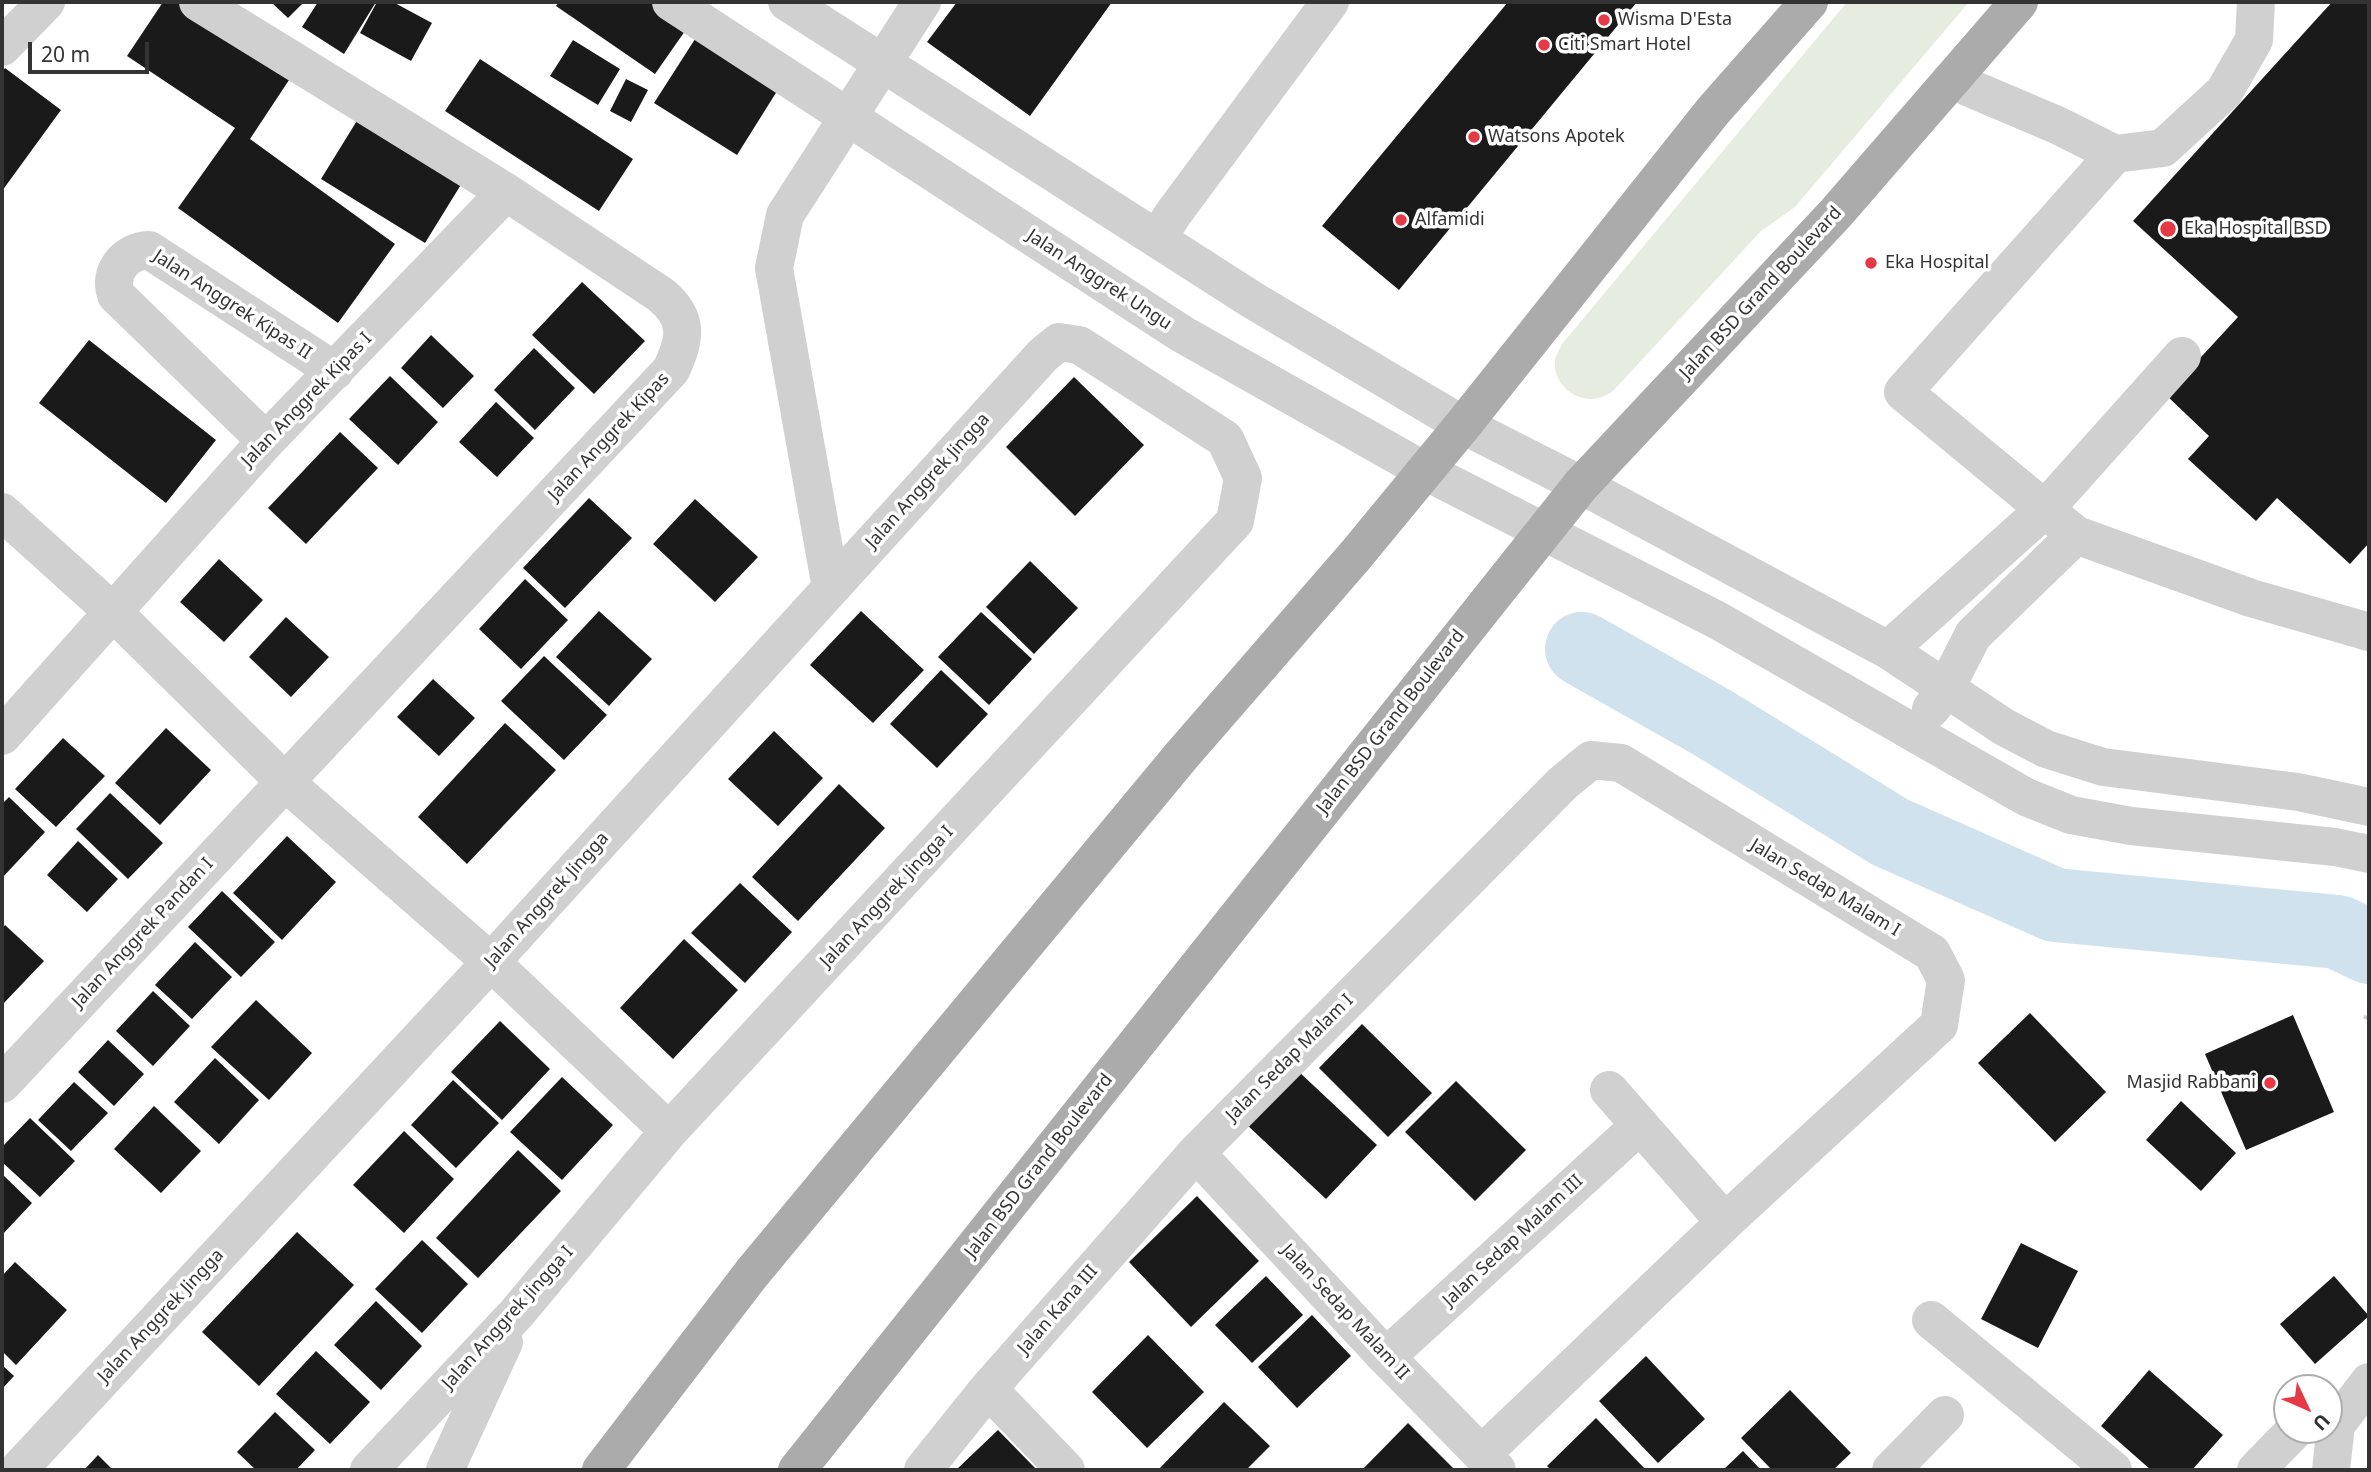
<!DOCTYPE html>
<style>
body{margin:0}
#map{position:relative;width:2371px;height:1472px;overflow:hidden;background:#fff;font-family:"Noto Sans",sans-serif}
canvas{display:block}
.frame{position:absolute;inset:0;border:4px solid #333;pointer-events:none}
.north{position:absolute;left:2273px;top:1374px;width:70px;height:70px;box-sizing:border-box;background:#fff;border:2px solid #adadad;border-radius:50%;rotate:134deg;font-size:19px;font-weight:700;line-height:28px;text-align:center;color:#333}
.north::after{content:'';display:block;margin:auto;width:24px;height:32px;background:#e63946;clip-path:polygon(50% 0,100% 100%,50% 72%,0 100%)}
.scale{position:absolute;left:28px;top:42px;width:121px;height:32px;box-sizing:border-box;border:4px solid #333;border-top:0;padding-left:9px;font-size:21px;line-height:24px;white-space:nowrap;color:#333;-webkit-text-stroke:5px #fff;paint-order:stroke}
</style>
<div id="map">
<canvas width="2371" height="1472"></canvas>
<div class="frame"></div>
<div class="north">U</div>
<div class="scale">20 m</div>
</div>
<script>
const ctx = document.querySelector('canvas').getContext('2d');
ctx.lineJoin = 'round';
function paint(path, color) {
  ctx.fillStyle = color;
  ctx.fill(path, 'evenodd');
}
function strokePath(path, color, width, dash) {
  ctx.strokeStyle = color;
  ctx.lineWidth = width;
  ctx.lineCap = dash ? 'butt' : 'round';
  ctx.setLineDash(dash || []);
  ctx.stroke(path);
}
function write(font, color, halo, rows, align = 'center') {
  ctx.font = font + ' "Noto Sans",sans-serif';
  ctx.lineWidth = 7;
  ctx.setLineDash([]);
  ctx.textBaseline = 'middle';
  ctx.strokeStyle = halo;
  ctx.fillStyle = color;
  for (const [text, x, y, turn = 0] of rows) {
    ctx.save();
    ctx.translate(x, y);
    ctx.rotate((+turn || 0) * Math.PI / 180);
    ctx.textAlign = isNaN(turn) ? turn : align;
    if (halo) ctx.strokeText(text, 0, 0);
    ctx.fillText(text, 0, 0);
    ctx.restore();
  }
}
paint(new Path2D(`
 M1847,2H1969L1795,207L1761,231L1614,390C1610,393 1604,397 1599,398C1577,404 1552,384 1555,360C1556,355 1560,349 1562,344Z`), '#e6ecdf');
strokePath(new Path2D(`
 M1582,649L1713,723L1890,832L2055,905L2338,932L2369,947`), '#cfe2ee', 74);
paint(new Path2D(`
 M163,2H179L291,77L250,139L395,244L338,323L178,208L235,128L127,56Z
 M271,2H304L288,18Z
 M318,2H376L344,54L302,27Z
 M377,2H393L432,23L411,61L360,33Z
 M559,2H664L692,21L655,74L556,6Z
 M957,2H1112L1030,116L927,42Z
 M1508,2H1637L1399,290L1322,226Z
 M2332,2H2369V543L2350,564L2277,498L2256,521L2188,459L2209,436L2166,395L2238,317L2133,221Z
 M697,36L779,88L737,155L654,103Z
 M573,40L620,69L598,105L550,76Z
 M480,59L633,159L599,211L445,111Z
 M5,68L61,110L2,191V72Z
 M626,79L648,90L631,122L610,111Z
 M358,119L462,183L425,243L321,179Z
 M582,282L645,341L594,394L532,335Z
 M431,335L474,376L443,408L401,368Z
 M89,340L216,440L166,503L39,403Z
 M534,348L575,388L535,430L494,390Z
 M390,376L438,422L398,465L349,419Z
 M1074,377L1144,445L1075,516L1006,447Z
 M496,402L534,438L497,477L459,442Z
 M340,432L378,468L306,544L268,508Z
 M589,498L632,538L565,608L523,568Z
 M695,499L758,557L715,602L653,544Z
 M219,559L263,600L224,642L180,602Z
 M1030,561L1078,608L1034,654L986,607Z
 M525,579L568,620L521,669L479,629Z
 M599,611L652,659L609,706L556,657Z
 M861,611L924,670L873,723L810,665Z
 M981,612L1032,659L989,705L938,657Z
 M286,617L329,657L291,697L249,657Z
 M544,656L607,715L564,760L501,701Z
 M941,670L988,714L937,768L890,724Z
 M433,679L475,718L439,756L397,717Z
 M505,723L556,770L467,864L418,817Z
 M166,728L211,770L160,825L115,783Z
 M774,731L823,778L778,826L728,779Z
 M63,738L105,776L56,827L15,789Z
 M839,784L885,828L798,921L752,877Z
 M110,793L163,843L128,879L76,829Z
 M9,797L45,832L2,878V804Z
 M287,836L336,882L282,940L233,893Z
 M78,841L118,879L87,912L47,875Z
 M740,883L792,932L745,983L691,933Z
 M222,891L275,942L241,977L188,927Z
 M5,925L44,961L2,1005V929Z
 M684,939L738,990L673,1059L620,1008Z
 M195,942L232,977L192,1019L155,985Z
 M153,991L190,1026L153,1066L116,1031Z
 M256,1000L312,1053L269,1100L211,1047Z
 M2030,1013L2106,1092L2055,1142L1978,1063Z
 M2293,1015L2334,1112L2246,1150L2205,1054Z
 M500,1021L550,1069L502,1120L451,1072Z
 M1362,1024L1432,1093L1388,1137L1319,1068Z
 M108,1040L144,1074L114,1106L78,1072Z
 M215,1058L259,1100L219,1144L174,1102Z
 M1297,1070L1377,1145L1326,1199L1246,1124Z
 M562,1077L613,1125L562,1180L510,1132Z
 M453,1080L499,1123L456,1168L411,1125Z
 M1456,1081L1526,1150L1475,1201L1405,1132Z
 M74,1082L108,1113L71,1151L38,1120Z
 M2181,1101L2236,1153L2201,1191L2146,1140Z
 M154,1106L201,1151L161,1193L114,1149Z
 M30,1118L75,1161L40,1197L2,1162V1147Z
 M404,1131L454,1179L404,1233L353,1185Z
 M518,1150L561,1191L478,1278L436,1238Z
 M2,1174L32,1203L2,1235Z
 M1197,1196L1259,1261L1191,1327L1129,1262Z
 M297,1232L354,1285L259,1386L202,1332Z
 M422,1240L468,1284L422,1333L375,1289Z
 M2021,1243L2078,1271L2038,1348L1981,1319Z
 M15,1262L67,1310L16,1365L2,1351V1276Z
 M1266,1276L1303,1315L1252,1363L1215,1325Z
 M2334,1276L2369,1316L2315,1364L2280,1324Z
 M376,1301L422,1346L381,1390L334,1345Z
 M1312,1315L1351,1356L1297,1408L1258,1367Z
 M1148,1335L1204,1392L1147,1448L1092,1392Z
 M316,1351L370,1402L330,1444L276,1394Z
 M1646,1356L1705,1419L1658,1463L1599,1401Z
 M2,1365L14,1376L2,1389Z
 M2149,1370L2223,1435L2192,1470H2151L2101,1426Z
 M1790,1390L1851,1453L1833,1470H1772L1741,1438Z
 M1224,1402L1270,1446L1246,1470H1158Z
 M275,1412L315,1450L296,1470H256L237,1452Z
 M1596,1418L1646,1470H1551L1547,1466Z
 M1408,1423L1455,1470H1362Z
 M998,1430L1037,1470H956Z
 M1743,1451L1761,1470H1723Z
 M98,1455L113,1470H84Z`), '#1a1a1a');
strokePath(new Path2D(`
 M2365,1019L2369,1012`), '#cdcdcd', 4.5, [3.5, 3.5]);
strokePath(new Path2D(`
 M671,2L1182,334L1425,471L1717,620L2026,797L2071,815L2131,826L2335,847L2369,854
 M787,2L1254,301L1463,425L1581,485L1888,650L2004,727L2046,749L2103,767L2298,792L2369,807
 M2256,2L2254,40L2224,92L2163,148L2115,154L1903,392L2076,535L2251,598L2369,632
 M2,47L46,2
 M1951,80L2057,125L2115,154
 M1157,239L1173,214L1330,2
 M266,441L116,295C108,272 125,251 149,250L335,371
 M2,512L113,612L285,782L491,962L669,1131
 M831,588L774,268L785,215L922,2
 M1888,650L2045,509L2182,356
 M1931,709L1945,690L1973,635L2076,535
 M2,736L266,441L506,192
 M2,1084L671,370C686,339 689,318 661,295L506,192L198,2
 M1609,1090L1725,1222
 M1196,1153L1386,1357L1497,1470
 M1931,1320L2113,1470
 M1386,1357L1639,1126
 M988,1389L1066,1470
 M18,1470L491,962L1043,355L1059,342L1079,345L1225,439L1243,478L1235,521L669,1131L516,1314L369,1470
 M445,1470L504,1342
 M923,1470L988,1389L1196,1153L1563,783L1591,760L1621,763L1932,953L1946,980L1939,1025L1725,1222L1482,1454
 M1891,1470L1945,1415
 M2256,1470L2295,1430
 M2331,1470L2336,1425L2369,1382`), '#d0d0d0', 38);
strokePath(new Path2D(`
 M601,1470L752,1273L1182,755L1355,556L1463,425L1713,111L1809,2
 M797,1470L1581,485L1836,213L2019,2`), '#ababab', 38);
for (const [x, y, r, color] of [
 [1604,20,7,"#e63946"],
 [1544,45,7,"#e63946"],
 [1474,137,7,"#e63946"],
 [1401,220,7,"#e63946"],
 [2168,229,9,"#e63946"],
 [1871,263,7,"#e63946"],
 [2270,1083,7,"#e63946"]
]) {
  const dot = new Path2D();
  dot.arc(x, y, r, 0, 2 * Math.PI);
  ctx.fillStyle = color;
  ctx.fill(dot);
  strokePath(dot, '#fff', 2.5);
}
write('18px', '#333', '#fff', [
 ["Wisma D'Esta",1618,20],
 ["Citi Smart Hotel",1558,45],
 ["Watsons Apotek",1488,137],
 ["Alfamidi",1415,220],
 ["Eka Hospital BSD",2184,229],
 ["Eka Hospital",1885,263],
 ["Masjid Rabbani",2256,1083,"right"]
], 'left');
write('18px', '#333', '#fff', [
 ["Jalan Anggrek Ungu",1099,280,33],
 ["Jalan BSD Grand Boulevard",1761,293,-47],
 ["Jalan Anggrek Kipas II",232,305,33],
 ["Jalan Anggrek Kipas I",307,400,-46],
 ["Jalan Anggrek Kipas",609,437,-47],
 ["Jalan Anggrek Jingga",928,481,-48],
 ["Jalan BSD Grand Boulevard",1391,722,-52],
 ["Jalan Sedap Malam I",1825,888,31],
 ["Jalan Anggrek Jingga I",887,897,-47],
 ["Jalan Anggrek Jingga",547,900,-48],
 ["Jalan Anggrek Pandan I",143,933,-47],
 ["Jalan Sedap Malam I",1290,1058,-45],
 ["Jalan BSD Grand Boulevard",1039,1166,-52],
 ["Jalan Sedap Malam III",1513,1241,-43],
 ["Jalan Kana III",1058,1310,-49],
 ["Jalan Sedap Malam II",1345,1312,47],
 ["Jalan Anggrek Jingga",161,1316,-47],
 ["Jalan Anggrek Jingga I",508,1318,-48]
]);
</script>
